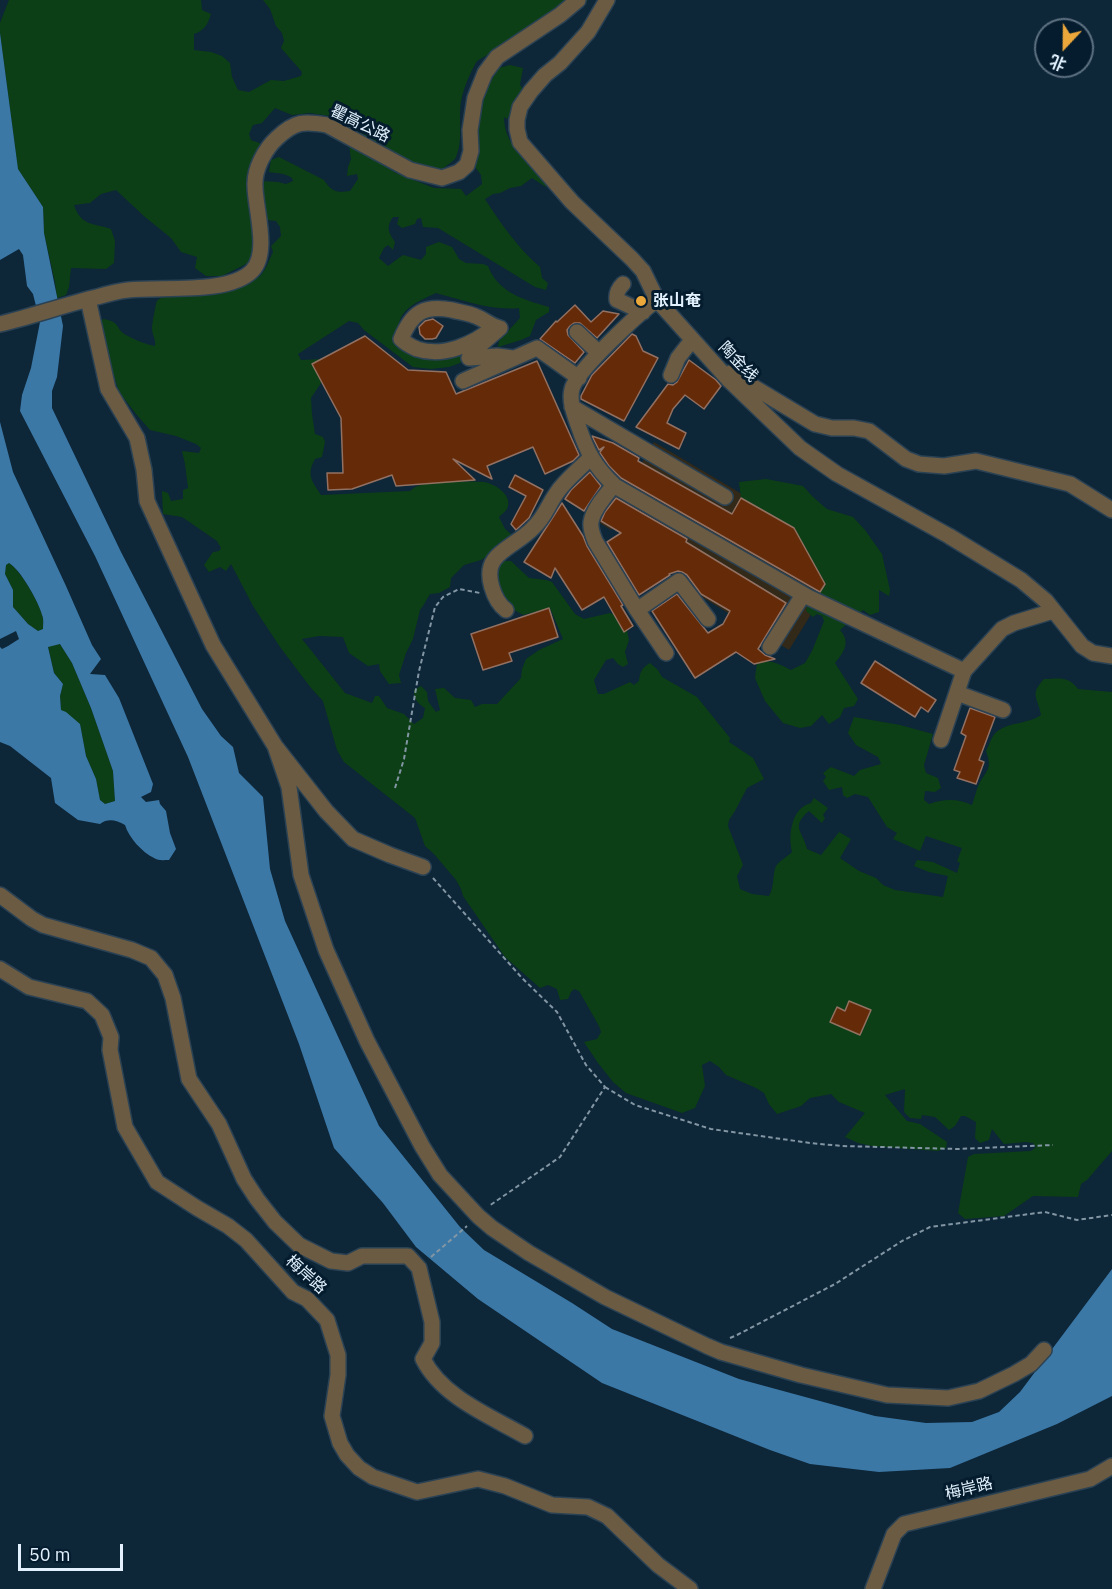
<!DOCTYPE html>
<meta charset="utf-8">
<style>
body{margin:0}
#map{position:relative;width:1112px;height:1589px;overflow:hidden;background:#0d2638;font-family:"IBM Plex Sans","Noto Sans SC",sans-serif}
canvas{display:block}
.north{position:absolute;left:1034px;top:18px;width:60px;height:60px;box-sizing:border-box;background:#041c2e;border:2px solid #5d7181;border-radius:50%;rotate:202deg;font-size:16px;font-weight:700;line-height:24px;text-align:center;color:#e2f1fd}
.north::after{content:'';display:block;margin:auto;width:21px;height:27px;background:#eda83b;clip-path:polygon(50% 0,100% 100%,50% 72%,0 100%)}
.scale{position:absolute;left:18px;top:1544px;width:105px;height:27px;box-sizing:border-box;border:3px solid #e2f1fd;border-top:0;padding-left:8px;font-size:18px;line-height:21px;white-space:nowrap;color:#e2f1fd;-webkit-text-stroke:4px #041c2e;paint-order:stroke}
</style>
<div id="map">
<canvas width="1112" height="1589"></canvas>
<div class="north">北</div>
<div class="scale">50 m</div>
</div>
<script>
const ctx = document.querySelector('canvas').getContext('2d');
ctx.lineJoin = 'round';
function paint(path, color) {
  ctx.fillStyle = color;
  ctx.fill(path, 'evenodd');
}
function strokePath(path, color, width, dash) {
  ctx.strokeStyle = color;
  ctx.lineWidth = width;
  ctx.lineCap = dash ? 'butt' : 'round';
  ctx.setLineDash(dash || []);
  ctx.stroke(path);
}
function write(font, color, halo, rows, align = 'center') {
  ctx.font = font + ' "IBM Plex Sans","Noto Sans SC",sans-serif';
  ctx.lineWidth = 6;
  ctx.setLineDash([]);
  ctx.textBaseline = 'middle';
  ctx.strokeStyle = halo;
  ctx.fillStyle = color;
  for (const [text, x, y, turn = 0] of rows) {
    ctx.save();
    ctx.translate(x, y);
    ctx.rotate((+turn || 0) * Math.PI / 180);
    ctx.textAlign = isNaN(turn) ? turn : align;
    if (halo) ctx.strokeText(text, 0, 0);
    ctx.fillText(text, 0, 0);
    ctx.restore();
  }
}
paint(new Path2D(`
 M654,442L796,526L831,582L789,650L687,588L673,562L615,524L611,530L590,517L614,477L629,485Z`), '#322919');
paint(new Path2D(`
 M9,0H201L202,10L211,14C208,24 204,31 194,34V50L211,52L222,56L230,63L232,77L238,90L249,92L271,80L284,81L301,76L302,72L281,48L284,41L282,33L276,26L270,9L263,0H588L586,2L554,15L477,61C470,73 464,87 461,101C458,118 464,143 455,159C451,163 444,167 440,171L417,166L330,116L310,113L292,115L275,108L262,123L253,125L249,134L251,140L262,144L252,164L246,181L255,239L250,262L222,276H206L195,268L197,257L181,252L171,238L145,217L116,190L101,194L90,203L74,205C81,226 93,223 111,229L115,241L114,263L106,269L71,268L69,287L66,295L57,298L55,282L44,233L43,207L18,169L0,33V23Z
 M510,65L523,68L520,85L524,90L507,119L504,117C504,145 527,162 546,179V187L532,178L521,186L510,188L500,193L493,194L485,199C501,224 518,248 540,267L542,278L548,283L546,290L535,287L438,228L423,227L421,218L417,219L415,224L402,228L397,224L399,217H393C386,227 388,232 395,242L393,250L388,245L384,248L379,258L388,266L403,255L421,260L426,254V247L439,242L452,247L459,259L466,263L483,264L488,266C498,293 525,300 549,307V312L536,320L530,336L521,340L498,347L499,341L520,318L519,308C491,311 462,300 436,293C417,302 397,309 398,333L411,345L465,354V359L460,363L449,367L431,369L413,367L364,330L358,323L349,321L298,354L301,360L324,359L320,377L321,383L311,398L312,414L315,434L323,437L325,442L322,457L315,459C306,475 312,481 321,495L410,491C413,489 414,487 418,486C428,481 473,481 484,482C495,484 511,494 508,506C507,511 502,514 499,517L505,529L512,535L496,551L481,560L464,565L451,578L450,587L439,593L430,594L423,606L420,610L413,639L406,653L399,675L401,683L389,684L380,671L379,664L368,666L349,653L343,637L319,636L302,639L345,693L372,703L375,696H379L387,708L404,714L414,724L423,718L425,708C417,703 414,699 414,690L421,686L427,692L428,701L436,712L440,710L435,689L444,688L455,698L471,700L475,707L482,704H497L521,678L522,669L526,659L539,650L563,639L550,608L523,615L504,604L497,581V566L502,561H511L529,578L546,580L552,582L575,614L584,619L610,613L620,617L626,625L629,640L625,652L628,664L623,667L618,664L613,658L606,660L594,680L598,694H604L630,682L634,685L639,681C640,671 642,668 650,663L658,670L662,677L697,697L730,738L729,742L753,758L764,779L747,788L735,811L729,820L728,826L743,865L737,876L740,889L752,894L769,896C775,885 772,875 776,866C779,861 787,857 792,852C788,836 791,808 811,803L814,798L828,808L823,815L825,818L822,823L809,811C790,827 803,831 807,849L821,855L839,832L851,839L840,858L859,871L876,878L883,885L895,890L943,897L948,876L929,872L914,866L917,860L933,862L957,873L960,863L957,861L962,848L926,836L920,851L893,839L897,833L887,827L868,797L855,794L847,798L843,795L842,787L829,790L823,781L826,777L823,773L831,767L854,776L860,770L881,764L878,757L856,745L848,733L854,717L900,725L933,734L924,765L926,773L938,778L941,788L935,792L925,791L924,800L929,804C944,799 957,798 972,805C974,799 976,792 978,786C986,770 993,770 986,751C990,743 992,734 999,730C1011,722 1028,724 1041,715C1038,697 1029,695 1044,679C1058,679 1068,675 1078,689L1112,692V1151L1087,1180L1081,1184L1078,1197L1033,1196L1004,1216L965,1219L958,1213L968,1157L974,1154L1031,1151L1036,1147L1033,1143L1026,1142L1004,1144L992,1129L989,1140L980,1143L975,1138L976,1122L965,1116H961L955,1126L949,1130L935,1117L922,1115L921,1119L910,1118L904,1112L905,1089L885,1095L907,1121L920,1124L947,1142L946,1148L938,1151L872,1146L858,1143L845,1137L865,1113L839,1102L831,1094L810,1098L801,1106L777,1114L769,1104L764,1093L756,1088L726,1075L719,1067L710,1061L702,1065L705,1086L699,1099L695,1108L682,1113L626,1093L613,1082L598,1063L584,1042L597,1039L601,1032L599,1026L579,991L574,989L571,992L568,999L560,1000L557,989L548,985L540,988L505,957L463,896L461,889L456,880L434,854L425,846L415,818L344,762L337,750L323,701L311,688L280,647L253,606L231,564L226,571L220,567L209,572L204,565L213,552L219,551L221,548L217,541L182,517L163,514L162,491L168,493L171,501L183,499V490L188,488L185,464L182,451L199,453L201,448L196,444L176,436L150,430L136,414L119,392L103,341L100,323L103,319C122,322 114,328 126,335C135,340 145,344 155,346C156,339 152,335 152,328C152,325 156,302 157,301C163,292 209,294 221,292C229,291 254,282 260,276C266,270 269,260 273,252L271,246L281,236L280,227L276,221L267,220L263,215L260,181L278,182L286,184L293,181L292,178C282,172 279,174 269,172L271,160L279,157L324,180C332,192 337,193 350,191L358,179L357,174L347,176L348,167L351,159L349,144L396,173L434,188L461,189L466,196L482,184L481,175L475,167L479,104L486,88L499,68Z
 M766,479L803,486L813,497L827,509L853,517L865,530L882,554L890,590L889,596L879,590V612L870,615L863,610L840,630C851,642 844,652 835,663L858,699L854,706L844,708L840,717L829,724L822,715L811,726L800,728L783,723L765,701L755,678L757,663C772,659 777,663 791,670L805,663L812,651L824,621L822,616L817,614L813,617L806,611L809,596L813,590L820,593L825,584L794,528L741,498L739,482Z
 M9,563C20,570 39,602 42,615C44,619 43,625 43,629L38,631L28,624L13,607V590L5,574L6,565Z
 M60,644L72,663L91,708L113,771L115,801L105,804L100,800L96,779L86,756L80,724L61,710L60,696L63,684L54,673L48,646Z`), '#0c3f15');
paint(new Path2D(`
 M0,33L18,169L43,207L44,233L63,326L57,377L52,391V408L121,552L202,709L221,736L233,747L239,773L263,797L270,869L285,921L379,1126L460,1227L484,1250L572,1303L612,1329L739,1379L875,1416L926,1423L972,1422L999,1412L1020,1392L1112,1269V1396L1057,1424L950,1468L879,1472L810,1464L770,1450L602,1383L478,1299L416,1247L383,1203L334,1148L299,1044L188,757L95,556L20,411L22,395L31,368L40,322L33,294L27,286L23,255L19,249L0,260Z
 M0,422L13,472L66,586L92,645L101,659L90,674L105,675L119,698L153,784L151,792L141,797L146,802L159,800L160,804L166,811L170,833L176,849L169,860C164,860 158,861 154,858C142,852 129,838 125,825C116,820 108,818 100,824L78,820L55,803L51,778L10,746L0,742V647L2,649L8,646L19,639L16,631L0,639ZM9,563C20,569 39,602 42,615C44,619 43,625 43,629L38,631L28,624L13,607V590L5,574L6,565ZM60,644L72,663L91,708L113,771L115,801L105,804L100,800L96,779L86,756L80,724L66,712L61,710L60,696L63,684L54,673L48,647Z`), '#3c78a6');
const building = new Path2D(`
 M575,305L591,322L603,311L619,314L597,338L580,323H574L570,326L567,330L568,335L584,352L575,363L540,339L556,321L557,322Z
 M433,319L443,326L436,338L432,339H425L420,334L419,327L425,321Z
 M632,334L636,336L643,351L658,358L624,421L581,399V396L592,375Z
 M365,336L408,370L446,372L456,394L537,361L579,455L573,461L545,474L533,447L487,466L492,479L453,459L475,480L396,486L392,475L352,489L328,490L327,473H343L341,418L312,364Z
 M689,360L716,380L721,386L704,409L685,395L673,409L667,423L686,433L679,449L636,427L668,384L673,385L677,382Z
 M592,436L613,443L639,458L638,461L732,514L741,498L794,528L825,584L820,592L621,478L609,466L600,453V452L604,447L599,450Z
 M590,472L601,486L584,511L565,499L571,490Z
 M515,475L543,490L529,518L516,530L511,524L526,496L509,487Z
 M616,498L687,539L686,542L786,603L758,649L765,655L775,659L754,664L736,652L695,678L652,611L677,594L708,633L723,624L730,611L701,594L687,575L682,572L678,571L669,574L670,575L639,595L607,542L621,533L601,521L605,512Z
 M562,503L583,536L587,546L623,605L621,606L633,626L624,632L604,597L582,610L555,568L551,578L524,562Z
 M549,608L558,637L509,653L512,661L483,670L471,634Z
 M875,661L936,700L928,712L921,707L915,717L861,683Z
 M970,708L995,717L979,760L984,762L976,784L957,778L960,772L954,770L966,736L961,733Z
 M849,1001L871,1010L860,1035L830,1022L837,1007L845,1011Z`);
paint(building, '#652a08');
strokePath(building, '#927162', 1.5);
const minor = new Path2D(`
 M607,0L588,32L560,63L545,75L531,91L520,107L517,120V129L520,142L572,202L632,259L643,271L657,300L728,379L800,448L837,474L949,536L1021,580L1046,601L1082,646L1093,653L1112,656
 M623,284C618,289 616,293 617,300L643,312
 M88,299L108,389L137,438L144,470L147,501L213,645L275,746L326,811L353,839L390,855L423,867
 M657,300C640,312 576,371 572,389C569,401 574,413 578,425C587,452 594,466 615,486L808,597L964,671L1002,629L1014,623L1053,611
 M0,324C33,316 64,305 97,297C107,294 118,291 128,290C161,286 228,295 252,271C270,253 255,208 255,186C254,169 265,149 277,138C295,121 304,121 327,125L410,170L442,178L459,172L467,165L471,151L470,130L475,98L485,73L497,57L560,15L578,0
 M495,327C473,344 444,358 417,349C410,346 406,344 401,339C412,312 424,305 452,310C459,312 468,313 475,316C484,319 490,326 500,328L472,352L469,358L497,356L513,358
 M577,332L599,353
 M730,373L815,424L832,428H854L869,431L906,459L919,464L944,466L976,461L1070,484L1112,510
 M671,375L678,358L692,340
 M463,381L537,348L579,378
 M572,407L725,497
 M614,485C606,495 593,509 591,522C590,529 593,535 595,541L637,610L679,581L708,619
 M506,610C494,601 484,574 494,560C501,549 522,540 533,528C545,517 547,507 556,494C565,480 580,469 591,457
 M637,610L666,653
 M770,647L803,595
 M957,693L1003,710
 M941,740L964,671
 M275,746L289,787L301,875L326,950L367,1041L422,1146L440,1175L478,1216L492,1228L529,1253L605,1297L707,1346L721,1352L801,1375L887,1395L948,1398L979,1391L1014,1374L1031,1364L1044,1350
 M0,895L32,919L43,925L132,950L151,958L165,975L173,998L189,1079L219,1124L244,1179L257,1199L275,1222L299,1245L331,1261L348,1263L362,1256H408L419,1268L432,1322V1343L423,1359C442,1397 490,1416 525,1436
 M0,969L29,987L87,1001L102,1015L111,1037L110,1050L125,1127L157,1182L197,1208L228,1226L246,1240L293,1292L307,1299L327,1320L338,1355V1375L332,1416L340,1443L347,1455L359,1468L373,1477L417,1492L478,1479L505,1486L552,1505L588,1507L607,1516L658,1565L690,1589
 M873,1589L894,1534L904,1524L1090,1479L1112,1466`);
strokePath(minor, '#2b4254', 18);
strokePath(new Path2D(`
 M395,788L404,759L419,671L435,607L443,597L459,589L480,593
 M433,878L522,978L557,1012L586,1065L605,1087L560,1157L489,1206
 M605,1087L635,1105L711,1129L810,1143L842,1146L958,1149L1053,1145
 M431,1257L467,1226
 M730,1338L737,1335L835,1284L902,1241L930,1227L1045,1212L1077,1220L1112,1215`), '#8296a4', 2, [4.5, 3]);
strokePath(minor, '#6a5b42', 15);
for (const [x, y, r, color] of [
 [641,301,6,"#eda83b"]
]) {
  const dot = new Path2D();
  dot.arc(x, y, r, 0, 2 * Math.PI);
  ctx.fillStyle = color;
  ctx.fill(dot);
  strokePath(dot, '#041c2e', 2);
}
write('16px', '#e2f1fd', '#041c2e', [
 ["瞿高公路",360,124,26],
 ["陶金线",738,362,46],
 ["梅岸路",306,1275,42],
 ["梅岸路",969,1489,-14]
]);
write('bold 16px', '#e2f1fd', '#041c2e', [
 ["张山奄",653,301]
], 'left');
</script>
